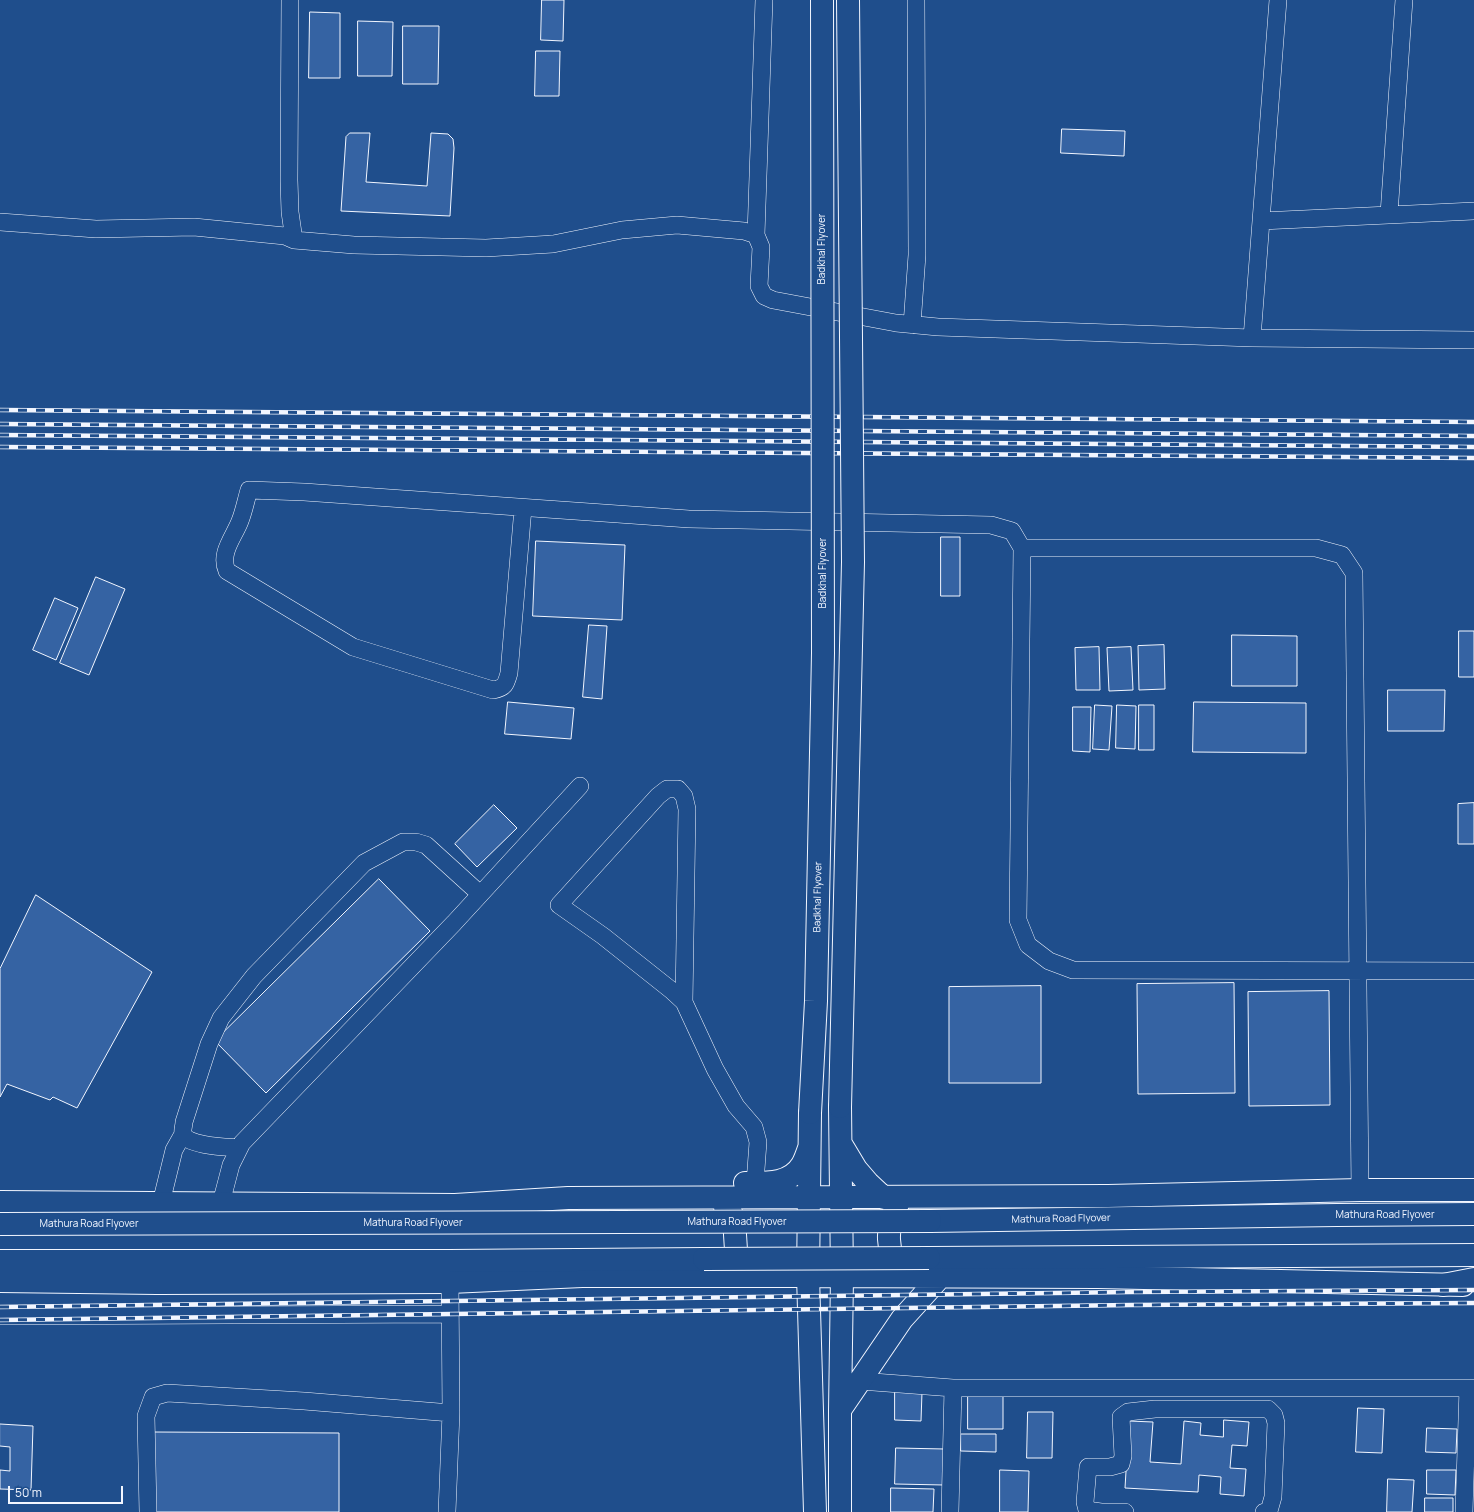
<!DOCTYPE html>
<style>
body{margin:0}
#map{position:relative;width:1474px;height:1512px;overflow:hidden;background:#1f4e8c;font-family:Manrope,sans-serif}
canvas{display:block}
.scale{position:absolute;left:8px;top:1486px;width:115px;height:18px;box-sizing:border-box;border:2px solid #f2f6ff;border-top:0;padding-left:5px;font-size:12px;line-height:14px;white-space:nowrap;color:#f2f6ff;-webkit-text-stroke:3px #1f4e8c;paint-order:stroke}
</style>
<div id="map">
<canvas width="1474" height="1512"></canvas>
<div class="scale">50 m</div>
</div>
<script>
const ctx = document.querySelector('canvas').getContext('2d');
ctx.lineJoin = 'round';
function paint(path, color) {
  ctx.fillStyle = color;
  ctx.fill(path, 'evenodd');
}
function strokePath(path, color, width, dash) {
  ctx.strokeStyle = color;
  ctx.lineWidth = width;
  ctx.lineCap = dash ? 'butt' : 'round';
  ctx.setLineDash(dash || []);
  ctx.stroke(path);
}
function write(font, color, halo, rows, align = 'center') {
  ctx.font = font + ' Manrope,sans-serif';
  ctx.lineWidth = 3;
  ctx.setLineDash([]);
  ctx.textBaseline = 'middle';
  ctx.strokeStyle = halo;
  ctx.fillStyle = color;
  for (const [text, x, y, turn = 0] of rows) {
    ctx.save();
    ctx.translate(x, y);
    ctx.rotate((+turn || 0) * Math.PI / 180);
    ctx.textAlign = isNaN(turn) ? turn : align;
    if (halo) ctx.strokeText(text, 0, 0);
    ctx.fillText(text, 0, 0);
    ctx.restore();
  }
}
const building = new Path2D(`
 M542,0H564L563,41L541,40Z
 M310,12L340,13V78H309Z
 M358,21L393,22L392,76H358Z
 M403,26H439L438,84H403Z
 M536,51H560L559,96H535Z
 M1062,129L1125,131L1124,156L1061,153Z
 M350,133H370L366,182L427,186L431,133L448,134L453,139L454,148L450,216L341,211L346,137Z
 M941,537H960V596H941Z
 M536,541L625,545L622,620L533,616Z
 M96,577L125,589L89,675L60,663Z
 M55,598L78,608L56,660L33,650Z
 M589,625L607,626L602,699L583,697Z
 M1459,631H1474V677H1459Z
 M1232,635L1297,636V686H1232Z
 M1164,645L1165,689L1139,690L1138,646Z
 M1099,647L1100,690H1076L1075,648Z
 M1131,647L1133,690L1109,691L1107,648Z
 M1388,690H1445L1444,731H1388Z
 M508,702L574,708L571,739L505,734Z
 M1194,702L1306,703V753L1193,752Z
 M1095,705L1112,706L1109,750L1093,749Z
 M1117,705L1136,706L1135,749L1116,748Z
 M1139,705H1154V750H1139Z
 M1073,707H1091L1090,752L1073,751Z
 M1474,803V844H1458V804Z
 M494,805L517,828L477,867L455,844Z
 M379,879L430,931L266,1093L215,1041Z
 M36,895L152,972L77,1108L53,1097L50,1100L7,1084L0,1097V969Z
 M1234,983L1235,1093L1138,1094L1137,984Z
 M1041,986V1083H949V987Z
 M1329,991L1330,1105L1249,1106L1248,992Z
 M895,1391L922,1392L921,1421L895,1420Z
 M968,1391H1003V1429H968Z
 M1358,1408L1384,1409L1382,1453L1356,1452Z
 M1028,1412H1053L1052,1458H1027Z
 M1224,1420L1249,1422L1247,1446L1232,1445L1230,1468L1246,1469L1244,1496L1220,1494L1221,1477L1199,1475L1198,1492L1125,1488L1129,1421L1153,1422L1150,1462L1181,1464L1184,1421L1201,1423L1200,1435L1223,1437Z
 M0,1424L33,1426L31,1490L0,1489V1470L10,1471V1447L0,1446Z
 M1427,1428L1457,1429L1456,1453L1426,1452Z
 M152,1432L339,1433V1512H152Z
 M961,1434H996V1452L961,1451Z
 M896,1448L945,1449L944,1485L895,1484Z
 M1000,1470L1029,1471L1028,1512H1000Z
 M1427,1470H1456L1455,1495L1427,1494Z
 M1388,1479L1414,1480L1412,1512H1387Z
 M891,1488L934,1489L933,1512H891Z
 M1425,1498H1453V1512H1425Z`);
paint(building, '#3563a3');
strokePath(building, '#f2f6ff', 1);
const minor = new Path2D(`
 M290,0L289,180L290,212L294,240
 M1389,214L1404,0
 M1261,221L1474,211
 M0,222L96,229L194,227L285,236L294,240L354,245L486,248L553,244L622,230L677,225L744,231L756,235L761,247L759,286L764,296L773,300L896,323L938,327L1252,338L1474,340
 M756,235L764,0
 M912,325L917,255L916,0
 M1252,338L1278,0
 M523,508L509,673C506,684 505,688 493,690L353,647L227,571C219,553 234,537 240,521C244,511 246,500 249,490L304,492L689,519L991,525L1012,531L1022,548L1018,920L1028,945L1049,961L1073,970L1474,971
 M1022,548H1316L1342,555L1354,573L1360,1190
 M684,1002L687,809L684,796L678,789H667L658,796L559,905L603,936L671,990L684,1002L715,1069L736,1106L754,1127L758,1142L755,1183
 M239,1148C228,1147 187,1146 183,1134C182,1131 184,1126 184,1122L209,1044L221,1018L254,976L364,863L403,842H416L426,845L480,894
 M161,1203L174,1150L183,1134
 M221,1203L231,1165L242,1143L454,923L580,786
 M0,1316L450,1314
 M860,1381L953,1388H1474
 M148,1512L146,1416L153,1397L167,1393L304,1401L451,1413
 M447,1512L451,1413L450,1282
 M950,1512L953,1388
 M1125,1512H1101L1087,1510L1085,1502L1088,1467H1110L1121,1464L1123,1456L1121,1417L1128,1412L1155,1409H1268L1274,1415L1276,1423L1273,1497L1269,1511L1264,1512
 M1464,1512L1468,1388`);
const major = new Path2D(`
 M810,1113L808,1276L815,1512
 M841,1144L856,1169L868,1183L884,1198
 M745,1183C765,1183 790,1185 802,1165C805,1160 807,1154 809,1148
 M0,1202L455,1205L568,1198L1108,1196L1360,1190H1474
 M898,1204C885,1226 886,1253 901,1274
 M724,1273L731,1266L736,1250L734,1219L730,1211L725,1207
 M0,1281L157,1283L450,1282L582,1276H808L1098,1277L1463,1285
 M840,1410L902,1319L940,1277
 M840,1512V1410L842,1277L840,1107`);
const highway = new Path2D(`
 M930,1221L1337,1215L1474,1214
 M929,1258L1474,1255
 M0,1261H450L704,1259
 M1443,1285L1474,1279`);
strokePath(minor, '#f2f6ff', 18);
strokePath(major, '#f2f6ff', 24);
strokePath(highway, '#f2f6ff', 24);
strokePath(minor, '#1f4e8c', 17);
strokePath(major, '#1f4e8c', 22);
strokePath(highway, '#1f4e8c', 22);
const rail = new Path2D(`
 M0,410L1474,422
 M0,424L1474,436
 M0,435L1474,447
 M0,447L1474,458
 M0,1307L1130,1292L1474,1290
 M0,1320L1131,1305L1474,1303`);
strokePath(rail, '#f2f6ff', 4.5);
strokePath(rail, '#1f4e8c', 3, [9]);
const majorBridge = new Path2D(`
 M840,1107L853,562L848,0
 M810,1113L816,1001L823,653L822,0`);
const highwayBridge = new Path2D(`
 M0,1224L930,1221
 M704,1259L929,1258`);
strokePath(majorBridge, '#f2f6ff', 24, []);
strokePath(highwayBridge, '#f2f6ff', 24, []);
strokePath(majorBridge, '#1f4e8c', 22);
strokePath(highwayBridge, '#1f4e8c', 22);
write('10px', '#f2f6ff', '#1f4e8c', [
 ["Badkhal Flyover",822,249,-90],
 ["Badkhal Flyover",823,573,-90],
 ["Badkhal Flyover",818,897,-89],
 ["Mathura Road Flyover",1385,1215],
 ["Mathura Road Flyover",1061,1219,-1],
 ["Mathura Road Flyover",737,1222],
 ["Mathura Road Flyover",413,1223],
 ["Mathura Road Flyover",89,1224]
]);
</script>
